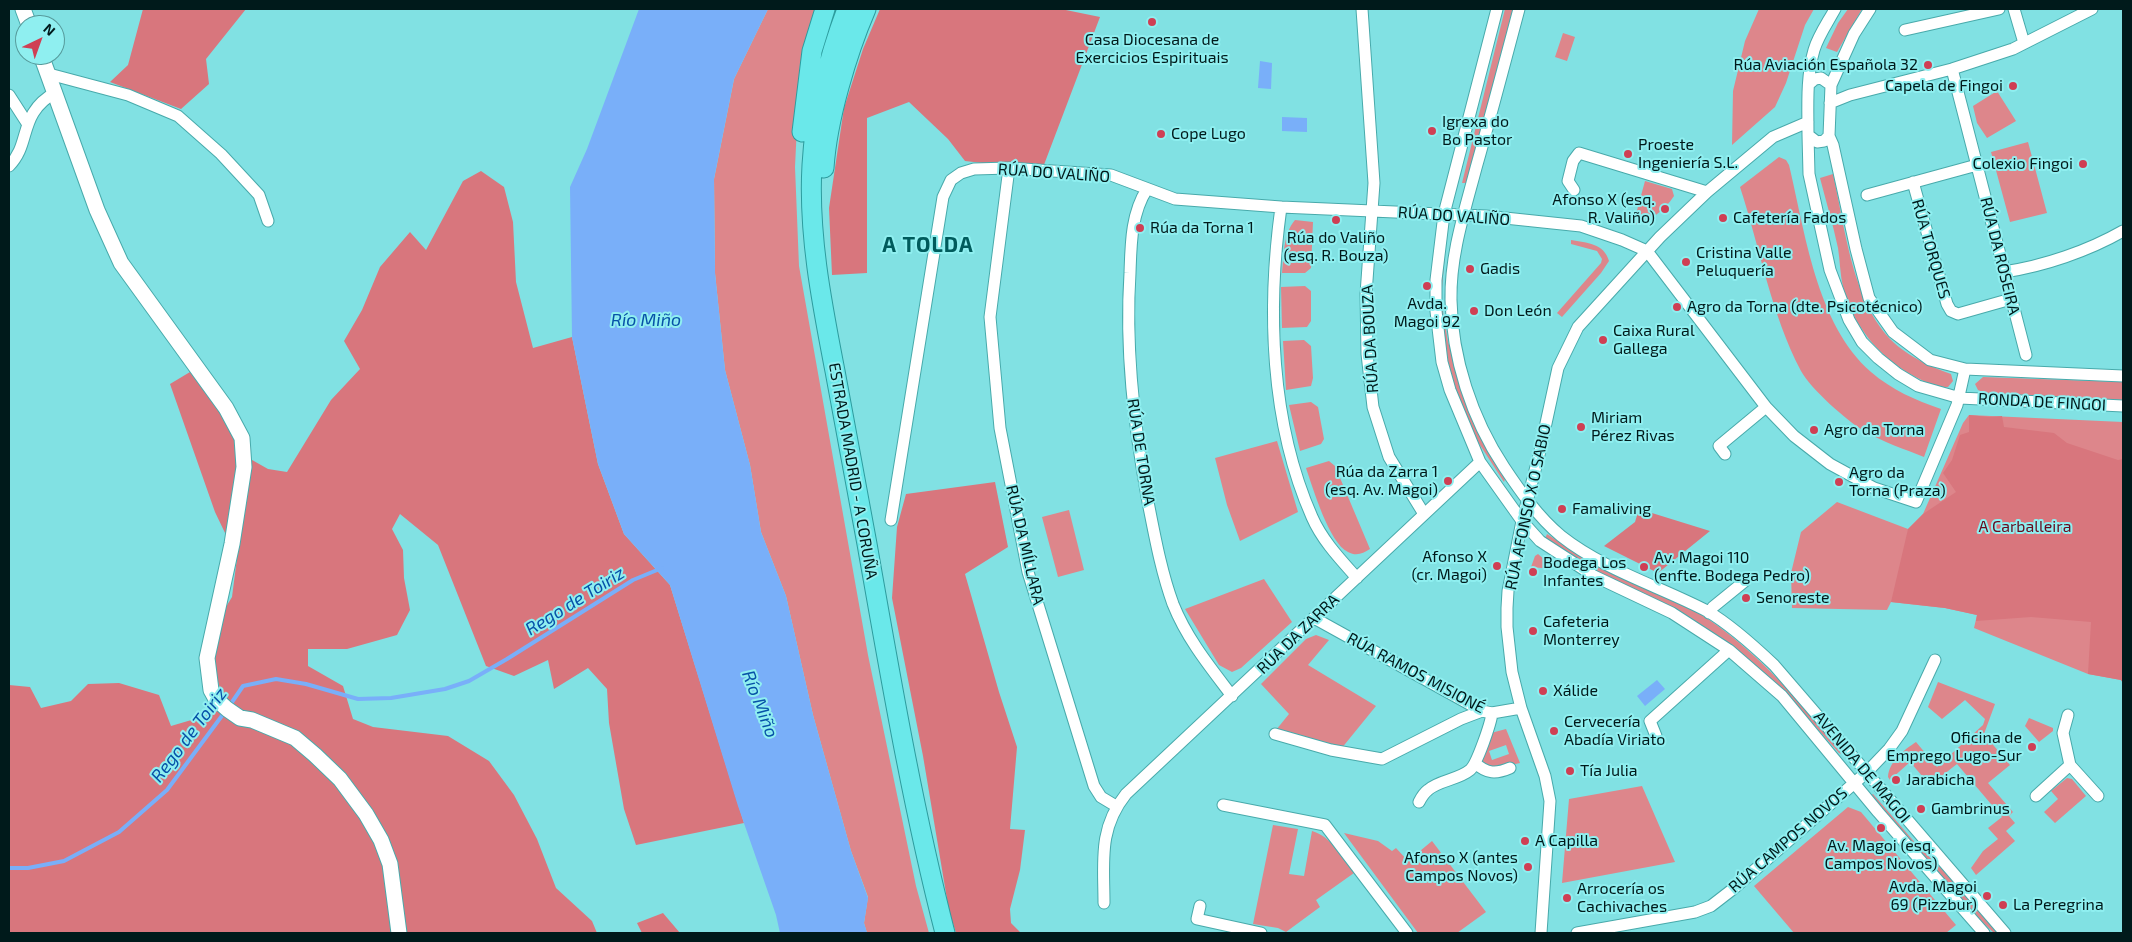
<!DOCTYPE html>
<meta charset="utf-8">
<style>
body{margin:0}
#map{position:relative;width:2132px;height:942px;overflow:hidden;background:#81e1e3;font-family:"Exo 2",sans-serif}
canvas{display:block}
.frame{position:absolute;inset:0;border:10px solid #001a1b;pointer-events:none}
.north{position:absolute;left:15px;top:15px;width:50px;height:50px;box-sizing:border-box;background:#8feff0;border:1px solid #569a9b;border-radius:50%;rotate:42deg;font-size:14px;font-weight:700;line-height:20px;text-align:center;color:#001a1b}
.north::after{content:'';display:block;margin:auto;width:18px;height:22px;background:#cf3f54;clip-path:polygon(50% 0,100% 100%,50% 72%,0 100%)}
</style>
<div id="map">
<canvas width="2132" height="942"></canvas>
<div class="frame"></div>
<div class="north">N</div>
</div>
<script>
const ctx = document.querySelector('canvas').getContext('2d');
ctx.lineJoin = 'round';
function paint(path, color) {
  ctx.fillStyle = color;
  ctx.fill(path, 'evenodd');
}
function strokePath(path, color, width, dash) {
  ctx.strokeStyle = color;
  ctx.lineWidth = width;
  ctx.lineCap = dash ? 'butt' : 'round';
  ctx.setLineDash(dash || []);
  ctx.stroke(path);
}
function write(font, color, halo, rows, align = 'center') {
  ctx.font = font + ' "Exo 2",sans-serif';
  ctx.lineWidth = 4;
  ctx.setLineDash([]);
  ctx.textBaseline = 'middle';
  ctx.strokeStyle = halo;
  ctx.fillStyle = color;
  for (const [text, x, y, turn = 0] of rows) {
    ctx.save();
    ctx.translate(x, y);
    ctx.rotate((+turn || 0) * Math.PI / 180);
    ctx.textAlign = isNaN(turn) ? turn : align;
    if (halo) ctx.strokeText(text, 0, 0);
    ctx.fillText(text, 0, 0);
    ctx.restore();
  }
}
paint(new Path2D(`
 M768,9H818L800,63L795,167L799,266L868,655L916,886L929,933H867L864,923L868,897L851,851L813,715L786,596L761,532L750,465L725,370L715,273L714,179L734,79Z
 M1505,9H1514L1467,183H1462Z
 M1759,9H1814L1805,25L1786,83L1775,107L1732,145L1733,91L1745,41Z
 M1848,9H1862L1837,52L1826,48L1838,23Z
 M1563,33L1575,37L1567,61L1555,57Z
 M1997,91L2016,121L1987,138L1977,123L1973,106Z
 M2028,142L2047,213L2010,222L1991,152Z
 M1779,157L1786,160L1789,165C1805,231 1816,324 1871,372C1892,390 1915,400 1941,409L1924,457C1904,449 1883,442 1864,431C1847,421 1810,388 1801,371C1771,314 1760,248 1740,187Z
 M1833,174C1846,231 1853,314 1903,350C1918,361 1934,368 1951,374L1953,381L1948,387C1936,388 1923,381 1912,375C1879,357 1852,324 1843,287C1840,274 1840,261 1838,248C1833,225 1826,201 1820,178Z
 M1645,181L1672,189L1674,196C1664,211 1650,221 1633,225Z
 M1295,220L1313,222L1311,268L1305,273H1282C1284,255 1283,234 1295,220Z
 M1447,231L1441,300L1448,342L1481,439L1505,479L1504,482L1478,442L1451,382L1438,299Z
 M1571,240C1587,243 1604,243 1609,261L1601,273L1562,317L1557,313L1601,263L1602,259L1597,251L1571,244Z
 M1305,286L1311,291V321L1307,327L1282,328L1281,287Z
 M1304,340L1311,346L1313,378L1311,386L1286,390L1283,341Z
 M1983,377L2123,382V400L1985,393L1978,390L1975,384Z
 M1311,402L1318,407L1324,439L1321,444L1300,451L1289,405Z
 M1969,415L2123,422V683L2121,680L2088,674L1974,628L1977,615L1945,608L1891,602L1887,610L1792,608L1791,573L1801,532L1837,502L1908,529L1923,514L1963,423Z
 M1277,441L1298,512L1240,541L1227,505L1215,458Z
 M1329,461L1335,466L1370,549C1363,553 1357,557 1348,552C1329,543 1313,488 1306,468Z
 M1069,510L1084,570L1058,577L1042,517Z
 M1547,534C1566,546 1582,559 1602,569C1628,582 1657,590 1683,604C1748,639 1794,696 1842,751V754L1839,753L1797,706L1765,675L1599,576L1545,539Z
 M1538,554L1553,567L1552,569L1531,567L1535,556Z
 M1264,579L1292,622L1241,668L1232,672L1219,665L1185,609Z
 M1316,635L1329,640L1308,665L1376,706L1341,749L1276,730L1289,714L1261,684L1306,639Z
 M1938,682L1995,704L1984,734L2010,765L1988,783L2013,812L2009,816L2015,823L2006,831L2015,841L1976,875L1971,868L1983,851L1998,839L1988,828L2002,817L1957,764L1930,785L1910,762L1890,780L1888,777C1889,761 1904,750 1916,742L1937,767L1983,725L1985,719L1965,700L1942,719L1928,707Z
 M2029,718L2053,728V731L2039,742L2025,726Z
 M1506,729L1520,763L1492,769L1481,762L1491,733ZM1506,745L1509,754L1492,760L1489,751Z
 M2067,778L2072,779L2086,796L2055,823L2044,812L2058,799L2051,791Z
 M1642,786L1675,862L1562,883L1569,799Z
 M1873,794L1917,845L1949,876L2000,933H1994L1975,915L1871,795Z
 M1848,807L1861,812L1956,925L1946,933H1794L1754,886Z
 M1273,825L1298,829L1289,874L1304,876L1312,831C1331,836 1343,858 1354,873L1316,900L1320,907L1286,932L1278,928L1253,924Z
 M1344,833L1378,841L1392,851L1396,848L1408,861L1432,841L1486,912L1457,933H1418Z`), '#dd868b');
paint(new Path2D(`
 M143,9H246L206,59L209,84L181,109L110,82L128,65Z
 M880,9H1061L1100,17L1042,170L965,161L948,139L909,102L867,118V273L832,275L829,208L844,108L863,49Z
 M481,171L504,187L513,222L516,282L533,348L572,337L598,464L624,534L670,585L744,823L636,845L624,809L609,723L607,689L588,668L554,689L548,660L514,676L486,666L438,545L400,514L392,529L403,550L404,578L410,610L397,635L347,649H308V666L343,686L353,719L373,727L448,736L489,761L514,795L537,839L556,888L592,921L597,933H9V685L30,687L41,708L71,701L88,684L119,683L159,695L171,726L205,716L225,703L218,682L212,647L218,620L232,597L237,558L215,512L170,384L190,372L216,402L245,456L268,469L287,472L331,400L360,369L344,341L362,310L380,267L410,232L426,250L463,181Z
 M1969,415L1989,417L2002,416L2004,427L2054,433L2067,443L2118,460L2123,459V683L2121,680L2088,674L2091,622L2031,617L1976,621L1977,615L1945,608L1891,602L1908,529L1923,514L1956,492L1943,473L1952,460L1960,435L1969,432Z
 M995,482L1008,547L965,574L999,692L1017,747L1010,829L1025,830L1020,870L1010,909L1011,923L1021,933H956L949,911L923,756L892,598L897,527L906,494Z
 M1639,509L1710,531L1658,573L1604,546L1635,522Z
 M663,913L680,933H642L637,923Z`), '#d8767d');
paint(new Path2D(`
 M639,9H768L734,79L714,179L715,273L725,370L750,465L761,532L786,596L813,715L851,851L868,898L864,923L867,933H780L776,915L738,806L670,585L624,534L598,464L572,337L570,187L587,149Z
 M1260,61L1272,63L1271,89L1258,88Z
 M1282,117L1307,118V132L1282,131Z
 M1657,680L1665,689L1645,706L1637,696Z`), '#79aff9');
strokePath(new Path2D(`
 M230,705L243,686L276,679L306,684L358,699L391,698L445,689L469,681L507,659L633,580L662,568
 M9,868H28L64,861L119,832L167,790L224,713`), '#79aff9', 4);
const minor = new Path2D(`
 M1362,9L1374,183L1366,294L1367,354L1373,407L1389,457L1424,514
 M1497,9L1444,214L1436,280V311L1442,362L1450,390L1480,462L1522,521L1540,541L1594,576L1672,613L1729,650L1782,696L1878,812L1984,933
 M1519,9C1505,62 1491,115 1476,168C1465,210 1450,255 1451,300C1452,358 1472,419 1504,467C1520,491 1538,517 1561,536C1604,570 1659,586 1707,611C1731,625 1754,646 1774,665L2005,933
 M2014,9L2024,43
 M1905,30L1999,9
 M1952,69L2026,355
 M49,74L128,95L178,116L221,154L259,195L268,221
 M1809,84L1815,79L1821,78L1831,85L1829,136L1824,141L1817,142L1808,135C1808,108 1806,77 1814,50C1818,36 1828,22 1835,9
 M1831,85L1854,34L1870,9
 M9,95L27,123
 M1830,103L1850,95L1952,69L2013,49L2092,9
 M1808,135L1809,174L1830,270L1849,320L1862,342L1878,358L1898,374L1918,386L1960,398L2123,406
 M1829,136L1833,145L1856,249L1869,298L1893,332L1930,360L1965,369L2123,376
 M9,166C32,143 17,114 56,92
 M1009,168L990,317L1000,428L1028,572L1094,786L1101,797L1116,806
 M1913,182L1947,304L1951,311L1958,314L2011,299
 M1147,189C1131,214 1131,244 1130,273C1125,350 1134,426 1148,502C1155,537 1161,571 1173,604C1187,639 1210,667 1232,696
 M1574,190L1568,181L1573,161L1579,153L1707,192
 M1867,195L1977,165
 M1281,207C1267,308 1270,422 1312,517C1322,540 1340,559 1357,578
 M2004,272C2044,266 2088,251 2123,231
 M1725,454L1719,446L1766,407
 M891,520L943,197L951,180L961,173L974,169L1009,168L1111,175L1175,199L1281,207L1486,216L1581,226L1622,240L1647,251L1766,407L1794,436L1830,464L1874,488L1916,502L1957,405L1965,369
 M1709,613L1713,607L1745,581
 M1314,618L1482,711L1492,713L1521,708
 M1275,734L1331,750L1382,759L1461,719L1482,711
 M1656,736L1650,721L1729,650
 M1475,763C1487,774 1496,774 1510,768
 M2070,765L2098,796
 M2036,796L2070,765L2063,733L2068,715
 M1419,802C1421,798 1424,793 1428,790C1439,780 1458,780 1470,770C1477,764 1491,723 1492,713
 M1223,805L1325,825L1407,933
 M1104,903C1104,862 1098,829 1126,794L1480,462
 M1200,906L1197,919L1261,933
 M1541,933L1550,801L1545,776L1521,708L1512,672L1507,627V608L1508,591L1522,521L1540,451L1558,368L1578,327L1660,237L1707,192L1773,137L1808,122
 M1577,933L1695,912L1711,906L1733,889L1867,772L1889,749L1902,731L1935,660`);
const tertiary = new Path2D(`
 M23,9L29,25
 M41,55L97,210L121,263L226,408L242,438L244,467L232,544L207,658L211,690L216,699L227,709L240,718L252,720L295,738L315,755L340,779L366,814L381,840L390,864L399,933`);
const trunk = new Path2D(`
 M847,9C828,59 815,111 812,165C808,234 822,304 835,371C846,429 856,486 867,544C890,674 912,805 945,933
 M802,132L812,51L825,9
 M824,168C827,120 847,53 866,9`);
strokePath(minor, '#48aaab', 13);
strokePath(tertiary, '#48aaab', 17);
strokePath(trunk, '#2d9c9e', 21);
strokePath(minor, '#fff', 11);
strokePath(tertiary, '#fff', 15);
strokePath(trunk, '#6ae8ea', 19);
for (const [x, y, r, color] of [
 [1152,22,5,"#cf3f54"],
 [1928,65,5,"#cf3f54"],
 [2013,86,5,"#cf3f54"],
 [1432,131,5,"#cf3f54"],
 [1161,134,5,"#cf3f54"],
 [1628,154,5,"#cf3f54"],
 [2083,164,5,"#cf3f54"],
 [1665,209,5,"#cf3f54"],
 [1723,218,5,"#cf3f54"],
 [1336,220,5,"#cf3f54"],
 [1140,228,5,"#cf3f54"],
 [1686,262,5,"#cf3f54"],
 [1470,269,5,"#cf3f54"],
 [1427,286,5,"#cf3f54"],
 [1677,307,5,"#cf3f54"],
 [1474,311,5,"#cf3f54"],
 [1603,340,5,"#cf3f54"],
 [1581,427,5,"#cf3f54"],
 [1814,430,5,"#cf3f54"],
 [1448,481,5,"#cf3f54"],
 [1839,482,5,"#cf3f54"],
 [1562,509,5,"#cf3f54"],
 [1497,566,5,"#cf3f54"],
 [1644,567,5,"#cf3f54"],
 [1533,572,5,"#cf3f54"],
 [1746,598,5,"#cf3f54"],
 [1533,631,5,"#cf3f54"],
 [1543,691,5,"#cf3f54"],
 [1554,731,5,"#cf3f54"],
 [2032,747,5,"#cf3f54"],
 [1570,771,5,"#cf3f54"],
 [1896,780,5,"#cf3f54"],
 [1921,809,5,"#cf3f54"],
 [1881,828,5,"#cf3f54"],
 [1525,841,5,"#cf3f54"],
 [1528,867,5,"#cf3f54"],
 [1987,896,5,"#cf3f54"],
 [1567,898,5,"#cf3f54"],
 [2003,905,5,"#cf3f54"]
]) {
  const dot = new Path2D();
  dot.arc(x, y, r, 0, 2 * Math.PI);
  ctx.fillStyle = color;
  ctx.fill(dot);
  strokePath(dot, '#8feff0', 2);
}
write('16px', '#001a1b', '#8feff0', [
 ["Casa Diocesana de",1152,40,"center"],
 ["Exercicios Espirituais",1152,58,"center"],
 ["Rúa Aviación Española 32",1918,65,"right"],
 ["Capela de Fingoi",2003,86,"right"],
 ["Igrexa do",1442,122],
 ["Bo Pastor",1442,140],
 ["Cope Lugo",1171,134],
 ["Proeste",1638,145],
 ["Ingeniería S.L.",1638,163],
 ["Colexio Fingoi",2073,164,"right"],
 ["Afonso X (esq.",1655,200,"right"],
 ["R. Valiño)",1655,218,"right"],
 ["Cafetería Fados",1733,218],
 ["Rúa da Torna 1",1150,228],
 ["Rúa do Valiño",1336,238,"center"],
 ["(esq. R. Bouza)",1336,256,"center"],
 ["Cristina Valle",1696,253],
 ["Peluquería",1696,271],
 ["Gadis",1480,269],
 ["Avda.",1427,304,"center"],
 ["Magoi 92",1427,322,"center"],
 ["Agro da Torna (dte. Psicotécnico)",1687,307],
 ["Don León",1484,311],
 ["Caixa Rural",1613,331],
 ["Gallega",1613,349],
 ["Miriam",1591,418],
 ["Pérez Rivas",1591,436],
 ["Agro da Torna",1824,430],
 ["Rúa da Zarra 1",1438,472,"right"],
 ["(esq. Av. Magoi)",1438,490,"right"],
 ["Agro da",1849,473],
 ["Torna (Praza)",1849,491],
 ["Famaliving",1572,509],
 ["Afonso X",1487,557,"right"],
 ["(cr. Magoi)",1487,575,"right"],
 ["Av. Magoi 110",1654,558],
 ["(enfte. Bodega Pedro)",1654,576],
 ["Bodega Los",1543,563],
 ["Infantes",1543,581],
 ["Senoreste",1756,598],
 ["Cafeteria",1543,622],
 ["Monterrey",1543,640],
 ["Xálide",1553,691],
 ["Cervecería",1564,722],
 ["Abadía Viriato",1564,740],
 ["Oficina de",2022,738,"right"],
 ["Emprego Lugo-Sur",2022,756,"right"],
 ["Tía Julia",1580,771],
 ["Jarabicha",1906,780],
 ["Gambrinus",1931,809],
 ["A Capilla",1535,841],
 ["Av. Magoi (esq.",1881,846,"center"],
 ["Campos Novos)",1881,864,"center"],
 ["Afonso X (antes",1518,858,"right"],
 ["Campos Novos)",1518,876,"right"],
 ["Avda. Magoi",1977,887,"right"],
 ["69 (Pizzbur)",1977,905,"right"],
 ["Arrocería os",1577,889],
 ["Cachivaches",1577,907],
 ["La Peregrina",2013,905]
], 'left');
write('16px', '#001a1b', '#8feff0', [
 ["RÚA DO VALIÑO",1054,173,4],
 ["RÚA DO VALIÑO",1454,216,4],
 ["RÚA TORQUES",1931,249,74],
 ["RÚA DA ROSEIRA",2000,256,76],
 ["RÚA DA BOUZA",1370,339,-93],
 ["RONDA DE FINGOI",2042,402,3],
 ["RÚA DE TORNA",1141,452,81],
 ["ESTRADA MADRID - A CORUÑA",853,471,80],
 ["RÚA AFONSO X O SABIO",1528,507,-78],
 ["RÚA DA MÍLLARA",1025,545,77],
 ["RÚA DA ZARRA",1298,634,-44],
 ["RÚA RAMOS MISIONÉ",1416,673,28],
 ["AVENIDA DE MAGOI",1862,767,50],
 ["RÚA CAMPOS NOVOS",1788,840,-41]
]);
write('16px', '#660b1e', '#8feff0', [
 ["A Carballeira",2025,527]
]);
write('italic 18px', '#0752a8', '#8feff0', [
 ["Río Miño",646,320],
 ["Rego de Toiriz",575,601,-32],
 ["Río Miño",760,704,69],
 ["Rego de Toiriz",189,735,-53]
]);
ctx.letterSpacing = '1px';
write('bold 21px', '#005b5c', '#8feff0', [
 ["A TOLDA",928,245]
]);
ctx.letterSpacing = '0px';
</script>
